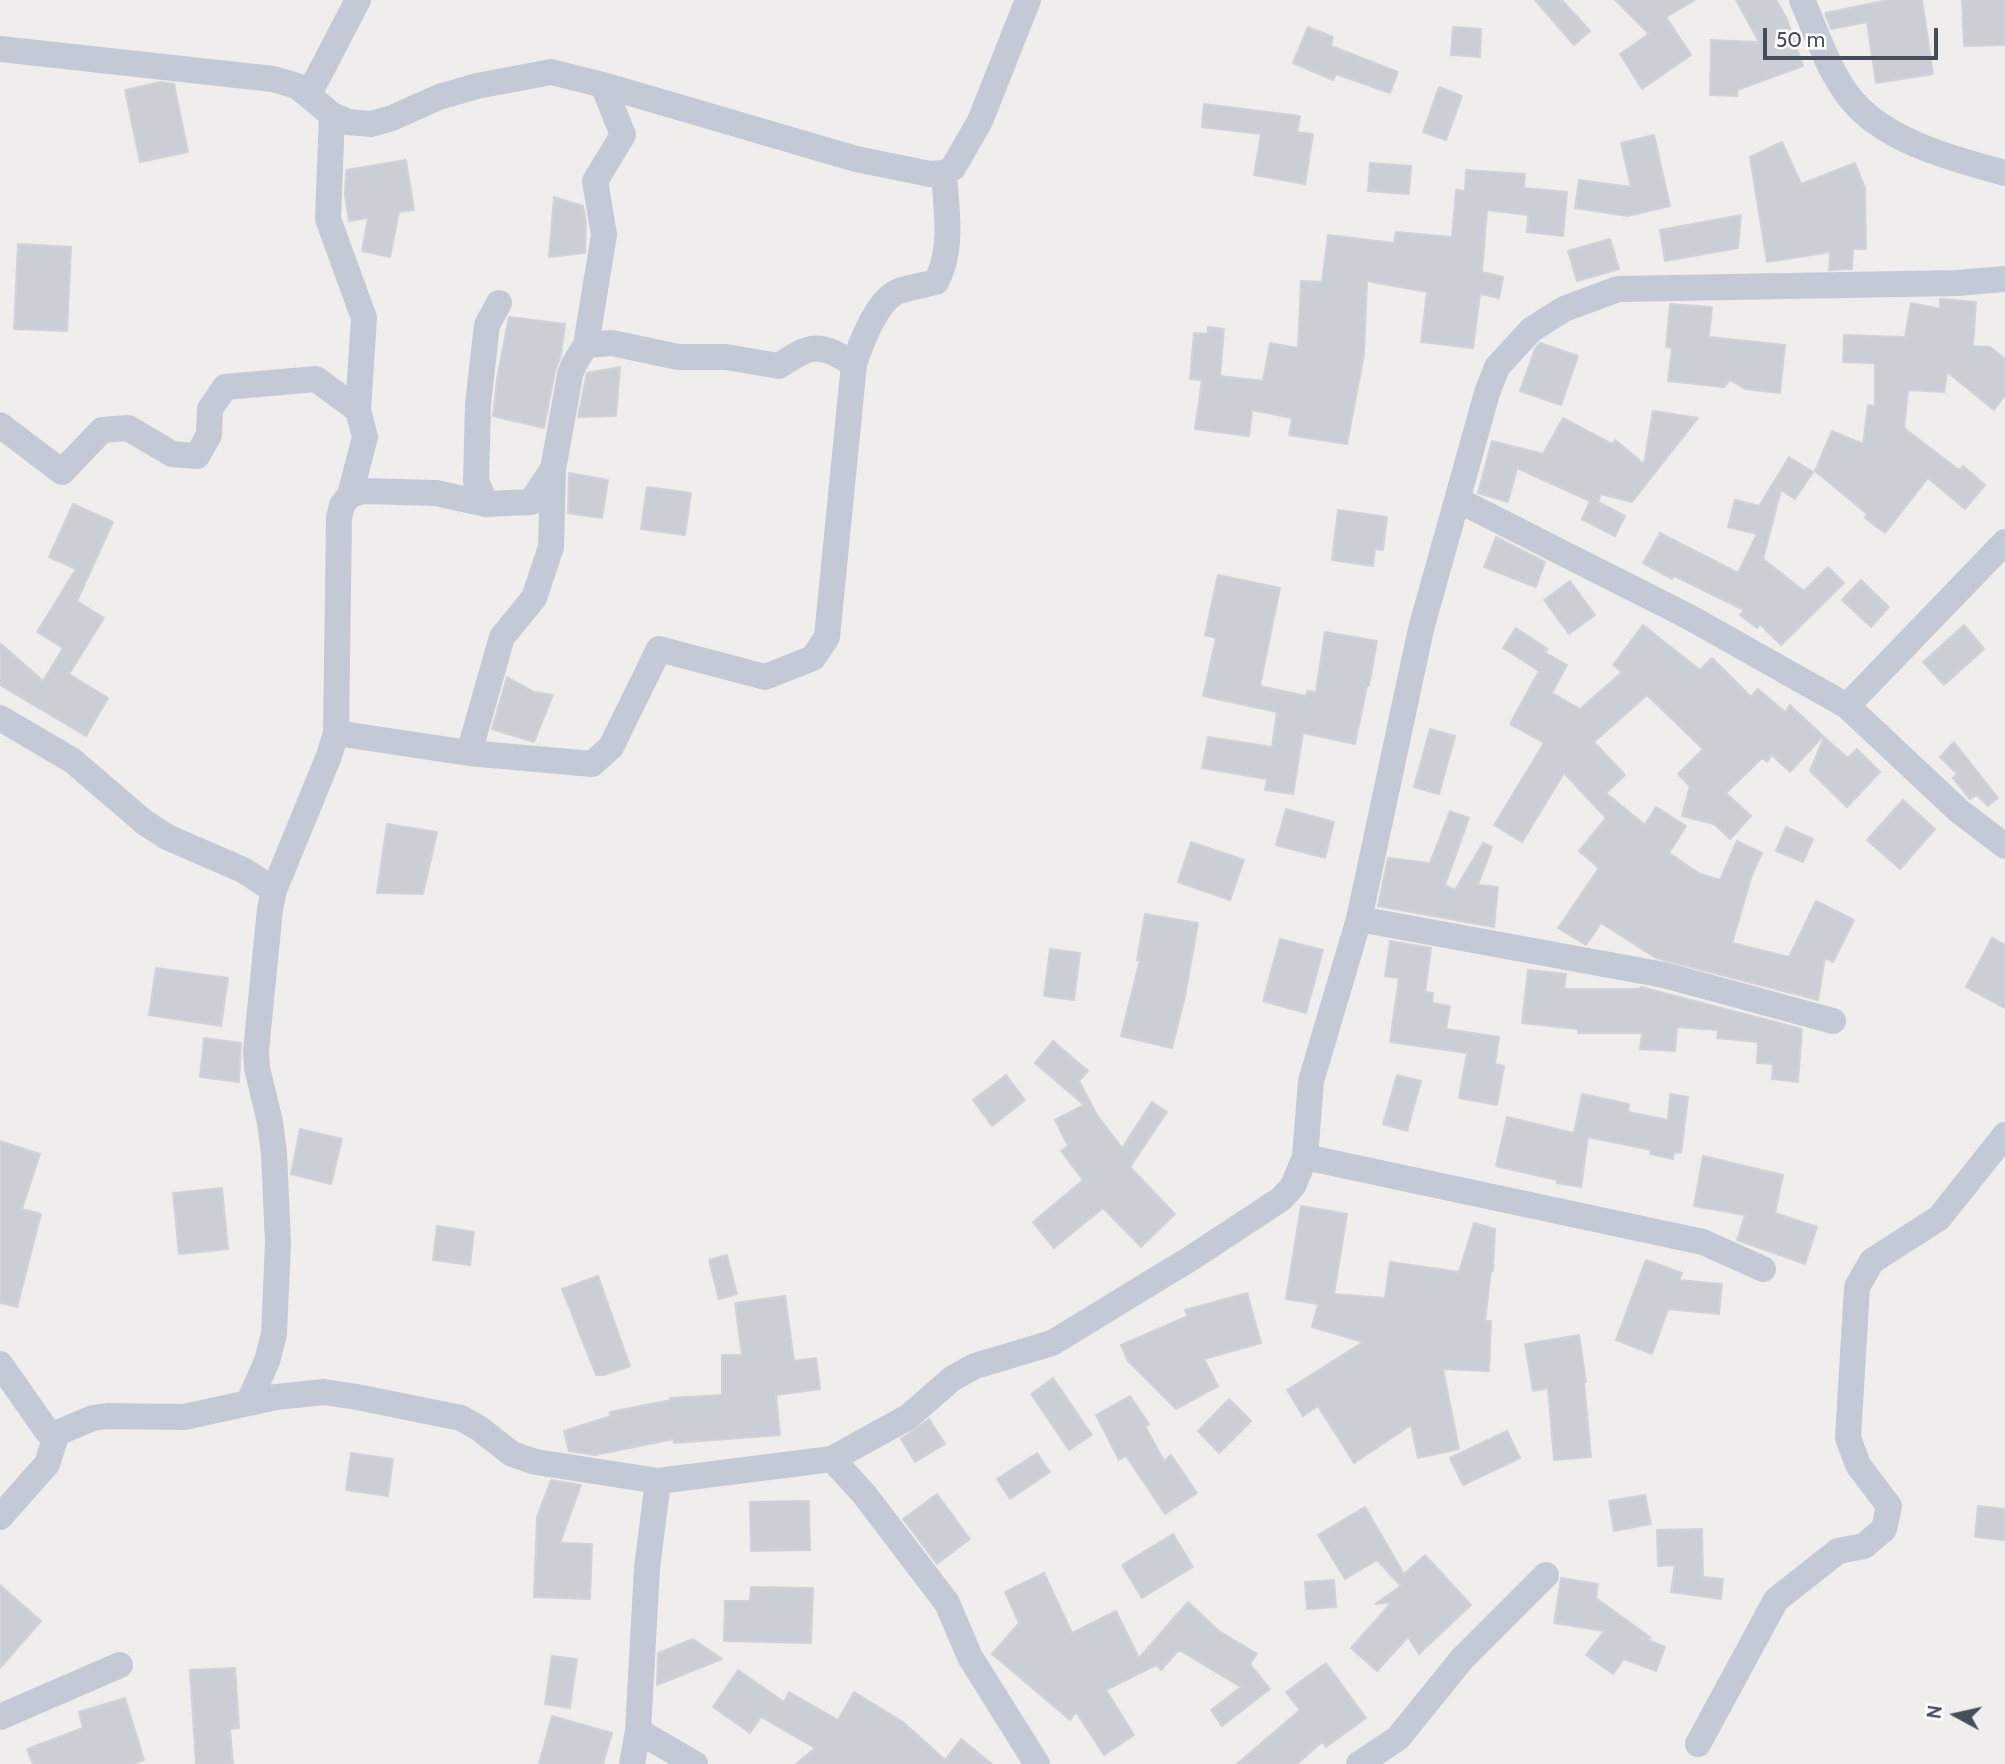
<!DOCTYPE html>
<style>
body{margin:0}
#map{position:relative;width:2005px;height:1764px;overflow:hidden;background:#f0eeed;font-family:Cabin,sans-serif}
canvas{display:block}
.north{position:absolute;left:1921px;top:1680px;width:70px;height:70px;-webkit-text-stroke:5px #fff;paint-order:stroke;rotate:278deg;font-size:19px;font-weight:700;line-height:28px;text-align:center;color:#454d5b}
.north::after{content:'';display:block;margin:auto;width:24px;height:32px;background:#454d5b;clip-path:polygon(50% 0,100% 100%,50% 72%,0 100%)}
.scale{position:absolute;left:1763px;top:28px;width:175px;height:32px;box-sizing:border-box;border:4px solid #454d5b;border-top:0;padding-left:9px;font-size:21px;line-height:24px;white-space:nowrap;color:#454d5b;-webkit-text-stroke:5px #fff;paint-order:stroke}
</style>
<div id="map">
<canvas width="2005" height="1764"></canvas>
<div class="north">N</div>
<div class="scale">50 m</div>
</div>
<script>
const ctx = document.querySelector('canvas').getContext('2d');
ctx.lineJoin = 'round';
function paint(path, color) {
  ctx.fillStyle = color;
  ctx.fill(path, 'evenodd');
}
function strokePath(path, color, width, dash) {
  ctx.strokeStyle = color;
  ctx.lineWidth = width;
  ctx.lineCap = dash ? 'butt' : 'round';
  ctx.setLineDash(dash || []);
  ctx.stroke(path);
}
const building = new Path2D(`
 M1535,0H1562L1590,31L1574,45Z
 M1615,0H1695L1666,17L1691,55L1642,89L1620,54L1649,34Z
 M1736,0H1776L1786,17L1803,66L1737,90V96L1710,95L1711,40L1759,42Z
 M1888,0H1922L1933,74L1876,83L1867,22L1831,29L1825,13Z
 M1962,0H2005V45L1964,46Z
 M1308,27L1333,37L1331,46L1398,72L1390,93L1336,74L1333,80L1293,63Z
 M1453,27L1481,29L1480,57L1451,55Z
 M160,82L174,84L188,152L140,162L125,90Z
 M1439,87L1462,96L1446,140L1423,132Z
 M1204,104L1300,116L1297,132L1313,134L1305,184L1254,175L1261,134L1202,127Z
 M1654,135L1670,206L1628,216L1575,208L1579,180L1631,187L1621,143Z
 M1782,142L1801,184L1855,163L1865,188L1866,249H1853L1852,269L1829,270L1830,252L1767,262L1750,157Z
 M406,160L414,210L399,212L390,257L362,251L368,218L349,221L345,195L346,170Z
 M1370,163L1411,166L1409,194L1368,191Z
 M1466,170L1525,174L1524,188L1567,192L1563,236L1527,232L1528,215L1487,210L1482,272L1503,277L1499,298L1480,294L1473,348L1421,342L1427,292L1367,281L1364,354L1347,444L1289,435L1292,418L1252,410L1249,436L1195,429L1202,380L1190,379L1194,333L1208,334V327L1224,329L1220,376L1263,381L1270,343L1298,348L1301,281L1322,282L1328,235L1394,243L1396,232L1452,237L1456,190L1465,191Z
 M554,197L583,206L586,222L585,253L549,257Z
 M1741,215L1738,248L1665,261L1660,230Z
 M1610,239L1619,269L1577,281L1568,251Z
 M18,244L71,247L67,331L14,329Z
 M1940,299L1976,302L1973,346L1990,347L2005,359V395L1994,410L1947,372L1944,392L1908,390L1904,428L1959,470L1963,466L1985,485L1965,509L1928,478L1885,533L1865,518L1867,514L1815,471L1832,431L1863,444L1868,405L1875,406V363L1843,362L1844,335L1905,337L1911,303L1940,309Z
 M1670,304L1712,307L1709,337L1785,345L1780,393L1745,389L1730,380L1724,387L1668,381L1672,348L1666,347Z
 M509,317L565,324L561,355L555,372L544,428L493,416L497,379Z
 M1540,343L1578,356L1561,405L1520,391L1535,349Z
 M620,367L616,416L578,417L587,373Z
 M1653,411L1698,418L1632,502L1601,494L1598,502L1625,516L1615,536L1582,519L1590,501L1517,468L1508,502L1478,493L1492,441L1543,454L1563,418L1612,444L1615,440L1644,464Z
 M1789,457L1813,472L1795,499L1781,490L1763,559L1804,591L1828,567L1844,583L1781,645L1760,624L1757,628L1740,615L1744,610L1674,576L1672,579L1643,563L1660,533L1738,573L1757,534L1728,527L1735,500L1759,506Z
 M569,473L608,480L602,518L568,513Z
 M647,487L691,493L685,535L641,529Z
 M73,504L113,522L77,601L104,618L69,674L108,698L86,736L0,685V643L43,681L63,648L37,632L76,569L49,557Z
 M1338,510L1387,517L1383,550L1375,549L1373,566L1332,560Z
 M1496,537L1545,562L1536,587L1484,567Z
 M1218,575L1280,588L1260,686L1306,696L1307,691L1316,692L1325,632L1377,641L1369,686H1367L1355,744L1303,733L1293,794L1265,790L1267,779L1202,768L1208,737L1272,747L1277,712L1203,696L1216,638L1205,635Z
 M1861,580L1889,607L1871,627L1842,600Z
 M1570,581L1595,615L1569,634L1544,600Z
 M1643,625L1700,670L1712,658L1751,697L1758,689L1785,712L1790,705L1823,736L1790,772L1772,755L1767,762L1762,758L1726,793L1751,816L1730,839L1714,824L1682,816L1690,786L1678,774L1703,749L1647,695L1594,742L1625,775L1606,793L1645,825L1656,807L1686,826L1669,853L1700,874L1720,880L1737,841L1762,853L1752,875L1732,943L1789,957L1816,901L1854,920L1833,962L1825,958L1818,1000L1656,958L1601,923L1586,945L1558,928L1599,868L1579,851L1606,818L1564,773L1522,842L1494,825L1544,743L1510,724L1539,671L1503,648L1516,628L1548,649L1544,652L1567,665L1552,693L1580,709L1622,672L1613,665Z
 M1964,625L1984,649L1944,685L1923,662Z
 M507,677L534,692L553,695L534,742L492,729Z
 M1430,729L1455,736L1439,794L1414,787Z
 M1824,737L1848,758L1857,749L1880,772L1847,807L1810,771Z
 M1954,742L1998,798L1988,806L1977,795L1970,799L1953,778L1957,774L1940,757Z
 M1903,800L1935,829L1900,869L1867,840Z
 M1286,809L1334,822L1325,858L1276,845Z
 M1450,811L1469,818L1445,885L1455,890L1483,843L1492,847L1478,885L1498,887L1494,927L1378,906L1388,858L1430,863Z
 M387,824L437,832L423,894L377,893Z
 M1786,827L1813,839L1803,862L1776,851Z
 M1191,842L1244,860L1230,900L1178,882Z
 M1145,914L1198,923L1185,996L1172,1048L1121,1036L1140,960H1137Z
 M1992,938L2005,945V1008L1966,987Z
 M1280,939L1323,950L1306,1013L1263,1001Z
 M1390,941L1431,948L1425,992L1433,993L1432,1003L1450,1006L1446,1029L1499,1037L1495,1064L1504,1066L1497,1105L1459,1098L1467,1053L1390,1042L1399,978L1385,976Z
 M1050,949L1080,953L1074,1000L1044,996Z
 M156,968L228,978L221,1026L149,1015Z
 M1528,970L1566,974L1564,989H1639L1641,987L1802,1029L1798,1082L1772,1079L1773,1064L1757,1063L1758,1042L1717,1038L1718,1030L1677,1027L1675,1051L1640,1049L1642,1033H1578V1029L1522,1023Z
 M204,1038L241,1043L239,1082L200,1077Z
 M1053,1041L1088,1071L1079,1081L1097,1115L1122,1148L1152,1102L1167,1112L1130,1167L1175,1214L1141,1247L1103,1208L1054,1248L1033,1222L1083,1180L1061,1151L1068,1146L1055,1120L1084,1105L1035,1063Z
 M1006,1075L1025,1100L992,1126L973,1100Z
 M1397,1075L1421,1081L1407,1131L1383,1124Z
 M1582,1094L1629,1104L1628,1112L1668,1120L1670,1094L1688,1097L1681,1153L1674,1152L1673,1159L1650,1154L1651,1150L1588,1137L1581,1187L1557,1183V1180L1496,1166L1507,1117L1574,1133Z
 M300,1129L342,1139L331,1184L291,1174Z
 M0,1141L40,1154L22,1209L41,1214L17,1307L0,1303Z
 M1703,1156L1783,1175L1775,1213L1817,1227L1805,1264L1737,1240L1745,1215L1694,1206Z
 M222,1188L228,1249L179,1254L173,1193Z
 M1301,1206L1347,1214L1334,1294L1385,1298L1390,1262L1459,1272L1474,1223L1495,1229L1493,1271H1491L1485,1321H1491L1489,1371L1443,1369L1459,1449L1418,1458L1411,1425L1354,1463L1318,1406L1303,1416L1287,1390L1363,1342L1312,1327L1318,1304L1286,1299Z
 M437,1226L474,1232L470,1265L433,1260Z
 M727,1255L737,1294L719,1299L709,1260Z
 M1646,1260L1682,1273L1679,1280L1722,1284L1719,1314L1668,1309L1652,1354L1616,1340Z
 M598,1276L630,1366L604,1375H596L562,1289Z
 M1247,1293L1261,1343L1204,1359L1218,1386L1176,1409L1128,1361L1121,1345L1188,1316L1185,1310Z
 M785,1296L794,1361L816,1358L820,1389L776,1395L780,1435L674,1443V1439L595,1455L569,1451L564,1431L611,1416L610,1412L671,1400L670,1398L722,1395V1355H742L735,1303Z
 M1579,1335L1586,1382H1584L1591,1457L1554,1460L1548,1388L1533,1391L1525,1344Z
 M1053,1378L1092,1435L1069,1450L1031,1394Z
 M1130,1396L1149,1424L1145,1426L1164,1461L1171,1455L1197,1493L1165,1514L1126,1456L1119,1460L1096,1415Z
 M1229,1399L1251,1421L1219,1453L1198,1431Z
 M929,1419L945,1444L915,1462L901,1439Z
 M1507,1431L1520,1458L1463,1485L1450,1458Z
 M351,1453L393,1459L388,1496L346,1490Z
 M1037,1453L1050,1472L1010,1499L997,1479Z
 M551,1480L581,1485L560,1543L592,1544L590,1599L534,1597L537,1517Z
 M937,1494L970,1539L937,1564L903,1519Z
 M1645,1495L1651,1524L1614,1531L1609,1501Z
 M809,1501L810,1550L751,1551L750,1502Z
 M1978,1506L2005,1509V1540L1975,1537Z
 M1365,1507L1404,1574L1425,1555L1471,1605L1419,1654L1408,1637L1377,1671L1351,1648L1392,1602L1375,1604L1401,1586L1377,1560L1345,1579L1318,1535Z
 M1702,1529L1703,1577L1723,1579L1721,1599L1671,1592L1675,1565L1658,1566L1657,1530Z
 M1173,1534L1193,1567L1142,1598L1122,1565Z
 M1044,1573L1072,1633L1116,1611L1139,1658L1188,1602L1219,1631L1257,1654L1250,1664L1270,1689L1222,1726L1211,1710L1241,1687L1179,1650L1161,1670L1156,1665L1106,1690L1134,1735L1104,1755L1076,1712L1070,1720L992,1654L1019,1623L1005,1592Z
 M1561,1578L1598,1584L1596,1598L1651,1638L1640,1637L1665,1647L1656,1671L1624,1659L1613,1674L1586,1655L1604,1631L1554,1623Z
 M1334,1580L1336,1607L1307,1609L1305,1582Z
 M0,1585L41,1621L0,1668Z
 M751,1587L813,1588L811,1643L724,1641L725,1601H750Z
 M693,1639L722,1659L657,1685L658,1653Z
 M552,1656L577,1659L570,1708L545,1704Z
 M1326,1663L1366,1718L1326,1747L1322,1742L1297,1764H1237L1300,1710L1286,1692Z
 M235,1668L239,1728L230,1729L233,1764H196L190,1670Z
 M738,1670L784,1702L789,1692L838,1720L854,1692L903,1722L945,1760L961,1739L992,1764H796L815,1748L761,1717L750,1733L713,1707Z
 M125,1698L144,1760L133,1764H33L27,1749L83,1728L79,1712Z
 M552,1716L612,1733L603,1764H539Z`);
paint(building, '#ccced5');
strokePath(building, '#d1d2d9', 2);
strokePath(new Path2D(`
 M1802,0C1818,36 1831,80 1859,108C1895,144 1957,160 2005,173
 M0,49L273,79L297,86L332,115L348,122L371,124L392,118L439,97L477,86L551,72L603,85L856,159L930,174L944,173L953,168L980,121L1028,0
 M309,94L358,0
 M332,115L328,219L364,318L358,410
 M586,345L604,235L595,181L623,135L603,85
 M0,425L62,472L102,430L128,428L172,454L197,456L209,435L210,409L225,387L316,379L358,410L365,437L350,495
 M1458,500L1691,618L1847,706L1959,811L2005,846
 M486,504L476,481L478,404L487,325L499,303
 M1847,706L2005,542
 M0,718L73,761L144,822L167,837L243,870L274,890
 M336,733L469,753L592,764L611,747L659,649L765,677L813,658L827,637L854,364
 M469,753L502,637L534,598L551,547L553,469
 M1359,919L1664,975L1833,1021
 M1305,1157L1703,1242L1763,1269
 M0,1364L47,1431L57,1433L93,1418L107,1416L184,1417L276,1397L324,1392L357,1397L461,1418L480,1429L512,1454L536,1462L658,1481L832,1459
 M249,1402L267,1361L274,1334L278,1243L274,1153L270,1122L257,1068L256,1051L270,909L274,890L329,756L336,733L339,518L342,505L350,495L363,491L436,493L486,504L531,502L553,469L570,375L574,364L586,345L612,343L678,357H726L779,366C813,343 819,343 854,364C861,343 877,299 899,291C911,287 924,285 936,282C954,249 946,209 944,173
 M0,1517L47,1464L57,1433
 M0,1717L120,1665
 M638,1731L695,1764
 M1698,1744L1776,1600L1838,1551L1864,1546L1884,1529L1889,1506L1858,1465L1848,1438L1857,1287L1872,1261L1939,1218L2005,1135
 M632,1764L638,1731L647,1568L658,1481
 M1037,1764L970,1657L947,1603L864,1494L832,1459L908,1417L953,1378L975,1366L1052,1343L1193,1257L1281,1199L1293,1186L1305,1157L1311,1081L1359,919L1421,629L1487,393L1497,367L1531,330L1564,309L1618,289L1957,283L2005,279
 M1359,1764L1398,1738L1462,1659L1546,1575`), '#c3c9d5', 26);
</script>
